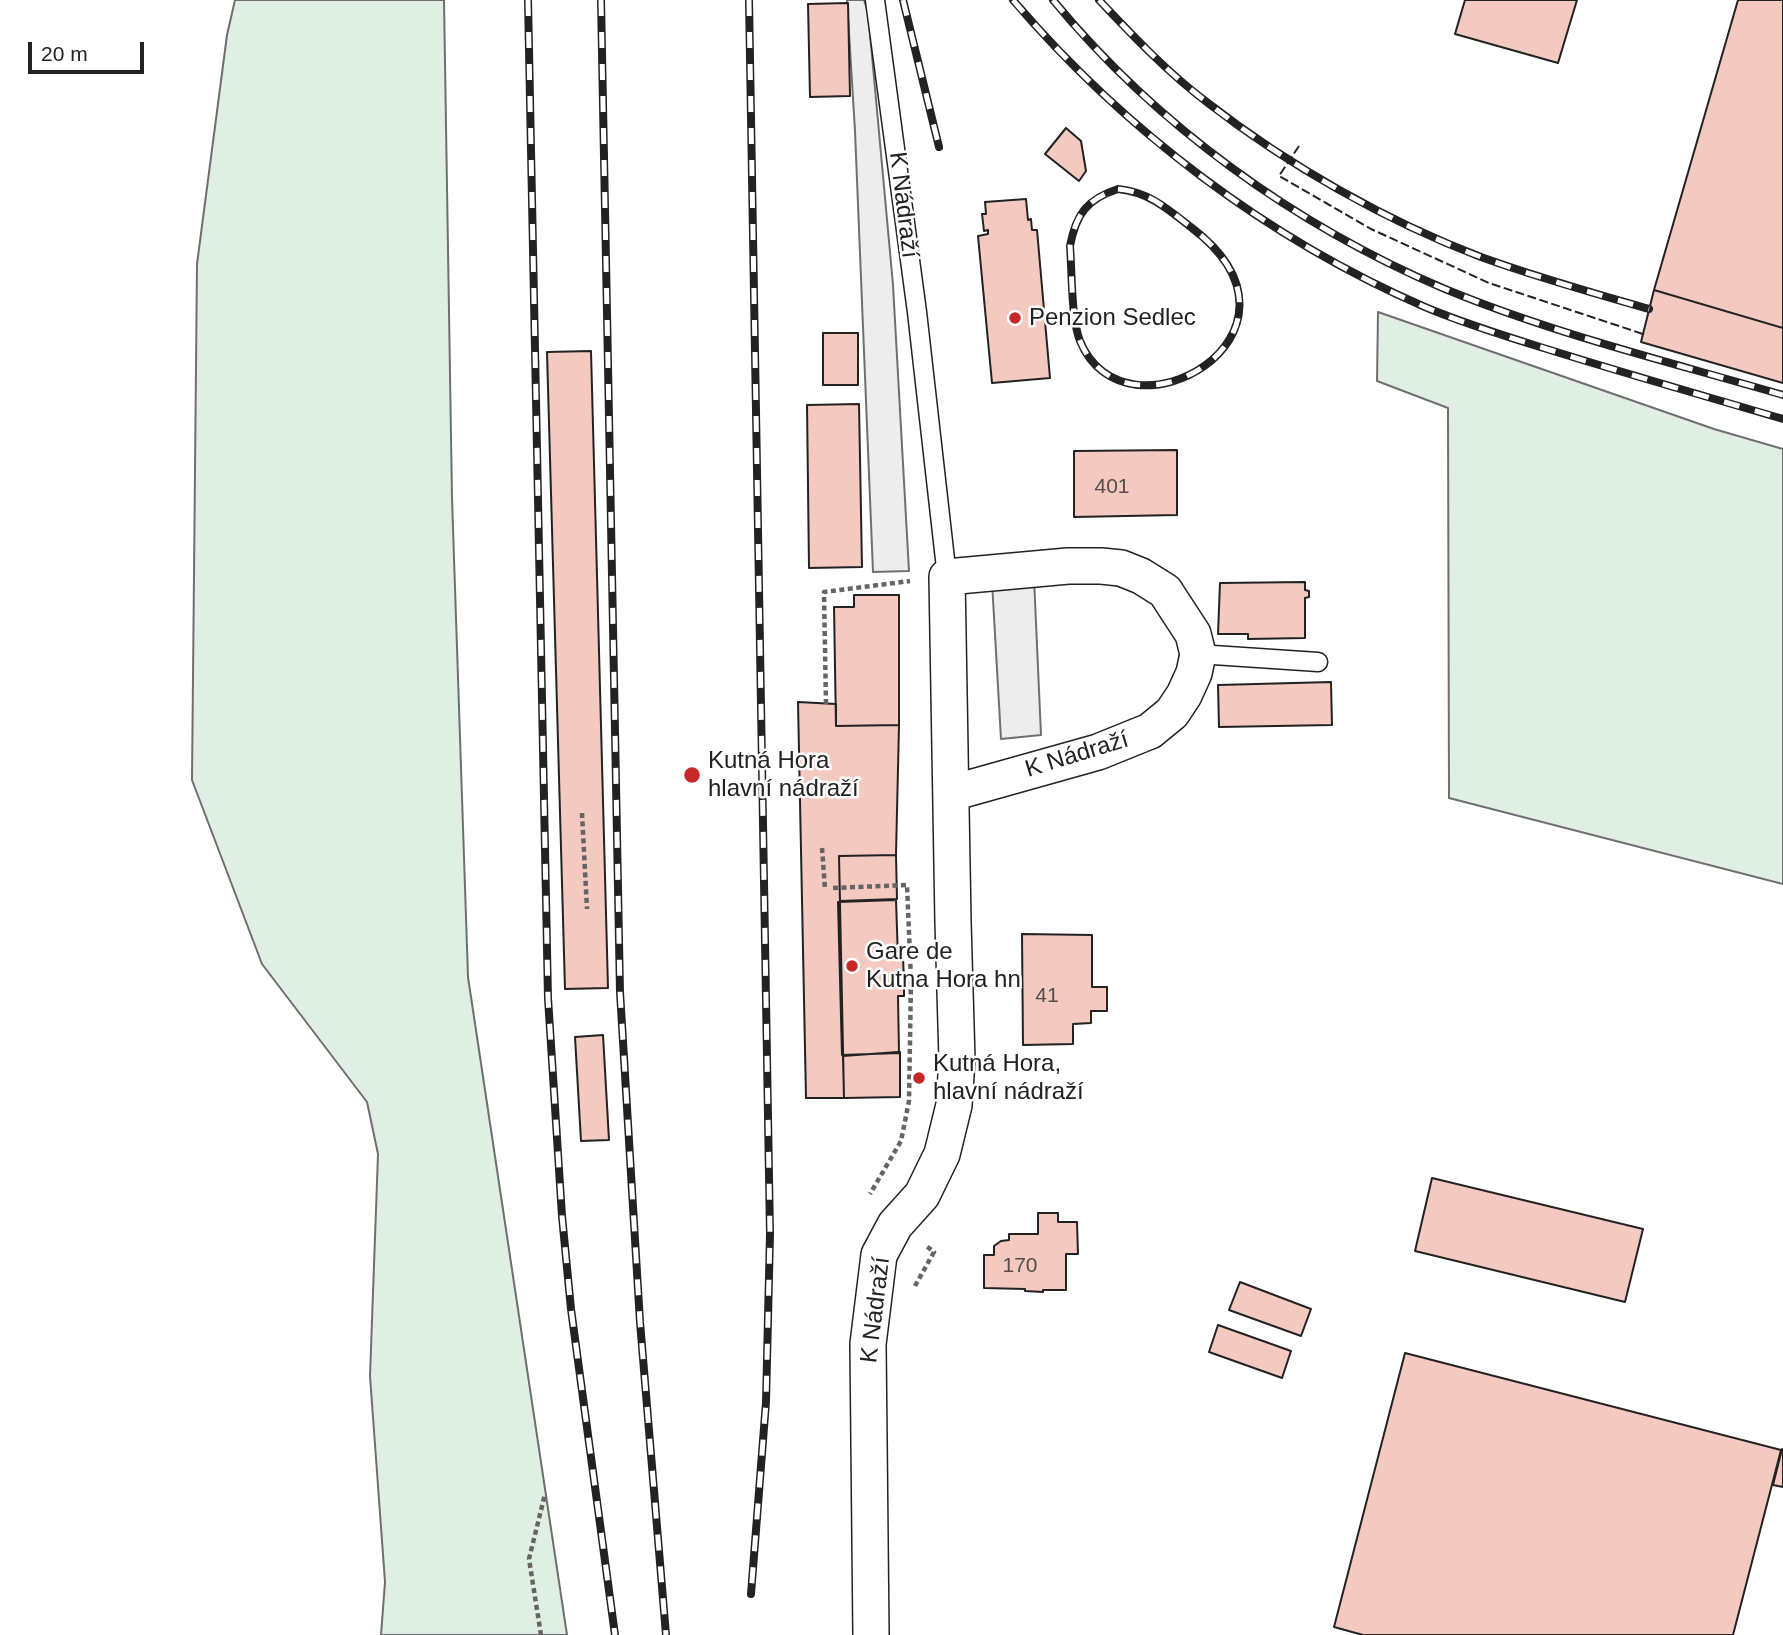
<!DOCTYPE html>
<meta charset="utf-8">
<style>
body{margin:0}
#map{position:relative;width:1783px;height:1635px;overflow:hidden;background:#fff;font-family:Arial,sans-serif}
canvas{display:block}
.scale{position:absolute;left:28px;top:42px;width:116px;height:32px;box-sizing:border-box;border:4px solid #222;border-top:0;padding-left:9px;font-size:21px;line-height:24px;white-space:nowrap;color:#222;-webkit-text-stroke:5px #fff;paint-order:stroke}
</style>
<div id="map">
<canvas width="1783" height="1635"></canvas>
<div class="scale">20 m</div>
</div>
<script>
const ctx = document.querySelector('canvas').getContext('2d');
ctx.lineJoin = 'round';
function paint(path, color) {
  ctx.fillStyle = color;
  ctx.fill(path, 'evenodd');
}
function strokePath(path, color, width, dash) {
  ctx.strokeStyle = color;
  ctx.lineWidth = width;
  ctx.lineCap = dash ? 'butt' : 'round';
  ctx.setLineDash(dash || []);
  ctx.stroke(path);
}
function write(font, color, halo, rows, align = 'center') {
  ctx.font = font + ' Arial,sans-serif';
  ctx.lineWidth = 5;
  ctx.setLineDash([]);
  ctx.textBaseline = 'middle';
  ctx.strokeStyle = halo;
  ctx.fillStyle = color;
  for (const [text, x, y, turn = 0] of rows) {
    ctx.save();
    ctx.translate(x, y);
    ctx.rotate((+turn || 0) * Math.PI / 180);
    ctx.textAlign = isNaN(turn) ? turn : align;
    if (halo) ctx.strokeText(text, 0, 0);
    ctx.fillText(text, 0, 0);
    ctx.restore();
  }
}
const green = new Path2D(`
 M235,0H444L452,498L468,977L567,1635H381L385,1582L370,1376L378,1154L367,1102L262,964L192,780L197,264L227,35Z
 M1378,312L1714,429L1783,449V884L1449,798L1448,408L1377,381Z`);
paint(green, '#e0efe3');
strokePath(green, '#6f6f6f', 2);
const parking = new Path2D(`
 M847,0H864L868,12L893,285L909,571L873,572L855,131Z
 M1034,578L1041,735L1001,739L992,582Z`);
paint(parking, '#ededed');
strokePath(parking, '#6f6f6f', 2);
const building = new Path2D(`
 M1465,0H1577L1558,63L1455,34Z
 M1738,0H1783V328L1654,290Z
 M848,3L850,96L810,97L808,4Z
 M1066,128L1081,141L1086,171L1079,181L1045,154Z
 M1026,199L1028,220L1031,219L1032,230H1037L1050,378L992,383L978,236L988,234V230L984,231L982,214H986L985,202Z
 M1654,290L1783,328V383L1641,342Z
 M823,333H858V385H823Z
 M591,351L608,988L565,989L547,352Z
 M859,404L862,567L809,568L807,405Z
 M1177,450V515L1074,517V451Z
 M1305,582V590L1309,591V597L1305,598V638L1248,639V634H1218L1220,583Z
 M854,595H899V725L836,726L834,607H854Z
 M1331,682L1332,725L1219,727L1218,685Z
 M798,702L836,704V726L899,725L896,855L839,856L844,1098H806Z
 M896,855L897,899L840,901L839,856Z
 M896,900L898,958H903L904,980V996H898L899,1053L842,1055L838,902Z
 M1022,934L1092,935V987H1107V1011H1091V1023L1073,1024V1044L1023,1045Z
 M603,1035L609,1140L581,1141L575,1037Z
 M898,1052H900V1097L844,1098L843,1056Z
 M1432,1178L1643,1229L1625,1302L1415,1251Z
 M1038,1213H1058V1222H1077L1078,1254H1066V1290H1043V1292L1025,1291V1289L984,1288V1255H994V1246L1001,1241L1009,1240V1234H1038Z
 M1240,1282L1311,1309L1301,1336L1229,1310Z
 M1218,1325L1291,1351L1282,1378L1209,1352Z
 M1405,1353L1781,1450L1733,1635H1363L1334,1627Z
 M1782,1449L1783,1450V1487L1773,1485Z`);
paint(building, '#f3c9c0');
strokePath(building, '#222', 2);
const service = new Path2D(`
 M875,0L917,312L947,577
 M1198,654L1318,662`);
const minor = new Path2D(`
 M871,1635L868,1344L879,1255L895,1225L922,1195L942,1154L954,1105L957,1060L953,922L947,577L1068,566H1101L1121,568L1141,576L1165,591L1193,634L1198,654L1194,673L1184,695L1172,713L1150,731L1098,752L952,793`);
strokePath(service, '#222', 21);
strokePath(minor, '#222', 38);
strokePath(new Path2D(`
 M826,704L824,592L910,581
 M582,813L587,909
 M822,848L825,889
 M833,888L907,885L911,980L909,1101L901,1141L870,1194
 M915,1286L934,1252L925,1245
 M541,1635L529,1559L545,1494`), '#646464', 4.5, [5, 3.5]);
strokePath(service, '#fff', 18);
strokePath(minor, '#fff', 35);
const rail = new Path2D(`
 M528,0L548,998L562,1216L571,1309L615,1635
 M601,0L620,992L640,1322L666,1635
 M749,0L770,1234L766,1402L751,1594
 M903,0L939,147
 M1013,0C1124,130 1268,239 1425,307C1465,324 1508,337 1550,350C1627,374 1705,396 1783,419
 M1053,0C1156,125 1296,226 1445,289C1554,334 1670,362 1783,395
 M1099,0C1133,36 1168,73 1208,103C1288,165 1386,221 1481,257C1536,277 1593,293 1649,309
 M1118,189C1149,192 1168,209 1192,228C1331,334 1125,451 1080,341C1071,319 1072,271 1070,246C1076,214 1087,199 1118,189Z`);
strokePath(rail, '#222', 8);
strokePath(rail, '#fff', 5, [16]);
strokePath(new Path2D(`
 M1299,146L1279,176L1371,229L1489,283L1643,334`), '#222', 2, [9, 3.5]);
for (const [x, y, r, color] of [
 [1015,318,7,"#c62828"],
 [692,775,9,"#c62828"],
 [852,966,7,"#c62828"],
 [919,1078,7,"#c62828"]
]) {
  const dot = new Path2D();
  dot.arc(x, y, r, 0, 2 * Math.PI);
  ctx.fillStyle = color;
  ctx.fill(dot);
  strokePath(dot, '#fff', 2.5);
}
write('21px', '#564c4a', null, [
 ["401",1112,487],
 ["41",1047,996],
 ["170",1020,1266]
]);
write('24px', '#222', '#fff', [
 ["K Nádraží",903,205,83],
 ["K Nádraží",1077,755,-17],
 ["K Nádraží",876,1310,-83]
]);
write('24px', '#222', '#fff', [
 ["Penzion Sedlec",1029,318],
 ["Kutná Hora",708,761],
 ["hlavní nádraží",708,789],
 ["Gare de",866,952],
 ["Kutna Hora hn",866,980],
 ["Kutná Hora,",933,1064],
 ["hlavní nádraží",933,1092]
], 'left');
</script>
